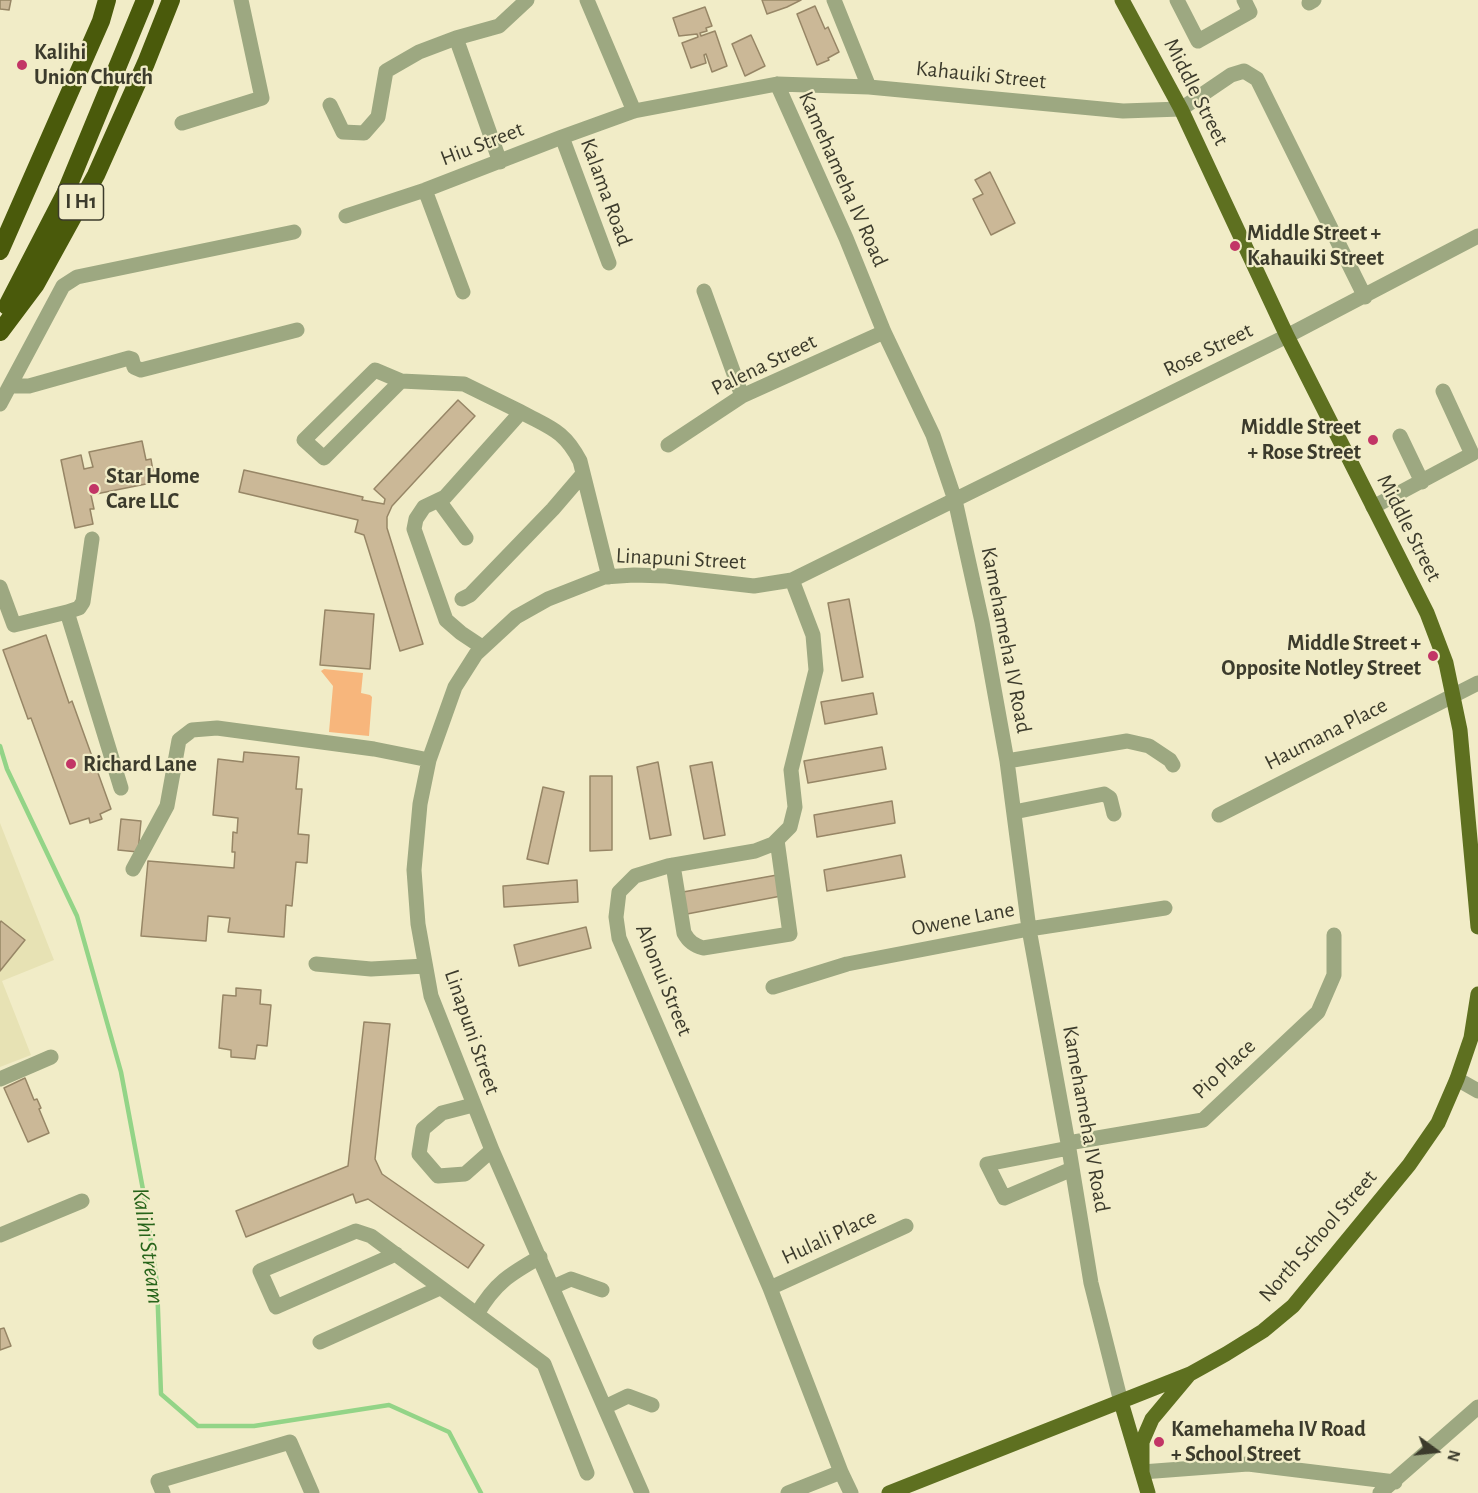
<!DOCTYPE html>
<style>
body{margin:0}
#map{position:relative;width:1478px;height:1493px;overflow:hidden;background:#f1ecc7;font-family:"Alegreya Sans",sans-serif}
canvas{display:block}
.north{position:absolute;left:1406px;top:1421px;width:60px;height:60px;-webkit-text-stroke:4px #f1ecc7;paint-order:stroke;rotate:105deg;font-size:16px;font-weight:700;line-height:24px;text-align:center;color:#3c3b2c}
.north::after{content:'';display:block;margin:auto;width:21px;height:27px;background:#3c3b2c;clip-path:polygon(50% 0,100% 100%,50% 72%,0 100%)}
</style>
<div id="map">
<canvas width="1478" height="1493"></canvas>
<div class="north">N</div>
</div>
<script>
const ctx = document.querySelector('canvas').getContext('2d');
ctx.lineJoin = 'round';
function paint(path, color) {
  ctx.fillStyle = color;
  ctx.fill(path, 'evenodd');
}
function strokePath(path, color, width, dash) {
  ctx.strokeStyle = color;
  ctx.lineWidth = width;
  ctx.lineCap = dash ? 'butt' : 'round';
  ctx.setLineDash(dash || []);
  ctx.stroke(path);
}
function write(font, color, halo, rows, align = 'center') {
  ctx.font = font + ' "Alegreya Sans",sans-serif';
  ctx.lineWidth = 4.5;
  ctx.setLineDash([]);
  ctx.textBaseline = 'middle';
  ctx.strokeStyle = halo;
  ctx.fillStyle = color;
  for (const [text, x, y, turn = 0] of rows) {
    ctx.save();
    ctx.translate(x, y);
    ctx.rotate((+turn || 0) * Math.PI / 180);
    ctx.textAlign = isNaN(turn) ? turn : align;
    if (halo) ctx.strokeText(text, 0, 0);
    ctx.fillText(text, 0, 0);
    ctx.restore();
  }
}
paint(new Path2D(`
 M0,823L54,960L2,981L31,1055L0,1067Z`), '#e7e2b4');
paint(new Path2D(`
 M324,669L363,673L361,693L370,695L372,697L369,736L329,732L333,686L321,671Z`), '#f7b67c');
strokePath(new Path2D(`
 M0,746L7,769L77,916L121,1072L144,1195L157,1283L161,1394L198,1426H254L389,1405L449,1432L481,1493`), '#93d487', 4.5);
const building = new Path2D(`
 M0,0H11L9,10L0,9Z
 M762,0H801L787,7L767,14Z
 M815,6L825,29L828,27L839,52L828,58L829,60L817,65L797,14Z
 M705,7L712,26L706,28L707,31L700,33L701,36L715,31L727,66L712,72L706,54L704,55L706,63L691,68L682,43L698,37L697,34L679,36L673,18Z
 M751,35L765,66L745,76L732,44Z
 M990,172L1015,223L991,235L973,199L983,194L975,180Z
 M458,400L475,416L392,506L387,517V528L423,644L400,651L364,535L355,532L358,520L239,492L244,470L363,497L362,500L384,504L385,499L374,489Z
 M142,441L146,460L151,459L153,471L149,472L151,483L91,495L94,509H90L93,524L75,528L61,460L81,455L84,469L93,467L89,452Z
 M849,599L863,677L842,681L828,603Z
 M325,610L374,614L370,669L320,665Z
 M46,635L69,703L72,701L111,809L100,814L102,819L90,823L89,818L70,824L31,718L28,719L3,650Z
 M873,693L877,714L825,724L821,702Z
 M882,747L886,769L808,783L804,761Z
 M244,752L299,757L296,789H302L298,834L309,835L307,863L296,862L292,906L286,905L284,937L228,932L230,918L208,916L206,941L141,936L148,861L234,868L235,852H232L233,832L237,833L238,818L213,815L218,759L243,762Z
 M658,762L671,835L650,839L637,767Z
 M712,762L725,835L704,839L690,766Z
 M590,776H612V850L590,851Z
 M543,787L564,792L548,864L527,859Z
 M892,801L895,823L817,837L814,815Z
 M121,819L141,821L138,852L118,850Z
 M901,855L905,877L827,891L824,870Z
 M777,875L781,896L687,914L683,892Z
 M577,880L578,902L504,907L503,886Z
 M1,921L25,940L0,971V923Z
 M586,927L591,948L519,966L514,945Z
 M236,988L261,990L260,1004L271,1005L267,1046L257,1045L255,1059L231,1057V1050L219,1048L223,995L236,996Z
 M364,1022L390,1024L375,1159L382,1174L484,1245L468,1268L368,1199L356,1203L353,1194L246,1237L236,1211L348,1166Z
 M25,1078L34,1100L37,1099L41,1108L39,1109L49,1133L28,1142L4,1088Z
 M4,1328L11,1346L0,1350V1329Z`);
paint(building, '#cbb897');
strokePath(building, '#978666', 1.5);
strokePath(new Path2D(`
 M587,0L634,111
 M834,0L869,87
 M1177,0L1198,41L1250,12L1244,0
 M1309,3L1314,0
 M456,38L500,162
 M777,84L846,238L884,332L933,435L955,500L982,622L1007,761L1029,929L1068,1143L1091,1283L1121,1402
 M330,105L343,132L364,133L378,117L386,71L419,52L456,38L499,26L527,0
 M182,123L262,98L241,0
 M562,137L609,263
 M425,190L463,292
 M346,216L425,190L562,137L634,111L777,84L869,87L1123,111L1181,109L1231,75L1244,71L1257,79L1365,297
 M704,291L742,396
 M401,381L324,458L304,440L375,370L401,381L464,384L521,412
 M10,386H29L129,358L132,359L134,367L141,370L297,330
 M0,404L63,286L77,277L294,232
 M1400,436L1422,482
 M668,445L742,396L884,332
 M439,501L466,538
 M1373,507L1472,454L1443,391
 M792,580L813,635L816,670L791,770L795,807L790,827L773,844L755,851L668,866L635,876L619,892L616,917L619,938L770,1288L841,1472L851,1493
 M0,587L14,625L67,612L121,788
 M462,599L470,595L553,509L583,474
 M67,612L79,608L83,602L92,539
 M482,647L461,633L446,620L414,529L416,519L424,507L445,497L521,412C550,428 564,430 580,461L609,577
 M1007,761L1127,741L1149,746L1170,760L1173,765
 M1014,812L1104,794L1110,798L1114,814
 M1219,815L1478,683
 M673,865L684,933C689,942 694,945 703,948L790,934L777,840
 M133,869L167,806L179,740L192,730L217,728L374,749L429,760
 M316,964L371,969L425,966
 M773,987L847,964L1029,929L1165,908
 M0,1079L51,1057
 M1457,1079L1478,1091
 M473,1105L442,1113L423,1129L419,1154L438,1176L465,1174L492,1150
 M1068,1143L1203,1120L1318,1012L1334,975V935
 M1069,1148L987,1164L1004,1198L1072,1169
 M0,1235L82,1201
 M396,1254L276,1307L260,1271L356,1231L371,1236L544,1364L587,1473
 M553,1287L571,1279L602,1290
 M770,1288L906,1226
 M477,1314C495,1283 510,1274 540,1257
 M320,1342L440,1288
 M605,1407L628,1396L652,1405
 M1142,1472L1248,1464L1395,1482
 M163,1493L158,1481L290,1442L312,1493
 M642,1493L492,1150L431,996L418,924L414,870L420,804L429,760L455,687L476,654L516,617L548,599L604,577L634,575L666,576L754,586L792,580L1287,336L1478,236
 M788,1493L841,1472
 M1380,1493L1478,1407`), '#9da881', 15);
strokePath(new Path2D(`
 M1122,0L1181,109L1287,336L1427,613L1446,663L1460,730L1478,927
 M1121,1402L1148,1493
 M1142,1472V1442L1152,1419L1188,1376
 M889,1493L1190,1374L1226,1354L1263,1331L1293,1306L1409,1165L1438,1123L1457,1079L1471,1038L1478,994`), '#5e7020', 15);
strokePath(new Path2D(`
 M0,251L101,21L107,0
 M7,306L65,194L145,0
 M0,332L36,284L96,175L146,63L171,0`), '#4a5a0b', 18);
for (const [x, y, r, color] of [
 [22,65,6,"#c23566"],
 [1235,246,6,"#c23566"],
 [1373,440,6,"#c23566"],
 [94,489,6,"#c23566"],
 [1433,656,6,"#c23566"],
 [71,764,6,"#c23566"],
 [1159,1442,6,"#c23566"]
]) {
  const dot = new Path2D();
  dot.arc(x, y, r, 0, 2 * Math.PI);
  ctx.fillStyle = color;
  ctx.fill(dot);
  strokePath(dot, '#f1ecc7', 2);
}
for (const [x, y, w] of [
 [81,202,45]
]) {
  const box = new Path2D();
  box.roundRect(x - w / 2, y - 18, w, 36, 4.5);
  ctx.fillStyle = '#f1ecc7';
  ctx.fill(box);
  strokePath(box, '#3c3b2c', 1.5);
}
write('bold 21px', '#3c3b2c', null, [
 ["I H1",81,202]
]);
write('bold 22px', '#3c3b2c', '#f1ecc7', [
 ["Kalihi",34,52],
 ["Union Church",34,77],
 ["Middle Street +",1247,233],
 ["Kahauiki Street",1247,258],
 ["Middle Street",1361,427,"right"],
 ["+ Rose Street",1361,452,"right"],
 ["Star Home",106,476],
 ["Care LLC",106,501],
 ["Middle Street +",1421,643,"right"],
 ["Opposite Notley Street",1421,668,"right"],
 ["Richard Lane",83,764],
 ["Kamehameha IV Road",1171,1429],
 ["+ School Street",1171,1454]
], 'left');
write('22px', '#3c3b2c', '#f1ecc7', [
 ["Kahauiki Street",981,75,6],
 ["Middle Street",1196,92,63],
 ["Hiu Street",482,144,-21],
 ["Kamehameha IV Road",843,179,66],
 ["Kalama Road",606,192,70],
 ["Rose Street",1208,350,-26],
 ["Palena Street",764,365,-26],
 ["Middle Street",1409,528,63],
 ["Linapuni Street",681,559,3],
 ["Kamehameha IV Road",1006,640,79],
 ["Haumana Place",1326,734,-27],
 ["Owene Lane",963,919,-11],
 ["Ahonui Street",664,980,68],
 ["Linapuni Street",472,1032,71],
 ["Pio Place",1224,1069,-43],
 ["Kamehameha IV Road",1086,1119,80],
 ["North School Street",1318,1236,-49],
 ["Hulali Place",829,1237,-25]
]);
write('italic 24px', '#27641a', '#f1ecc7', [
 ["Kalihi Stream",148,1246,82]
]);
</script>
